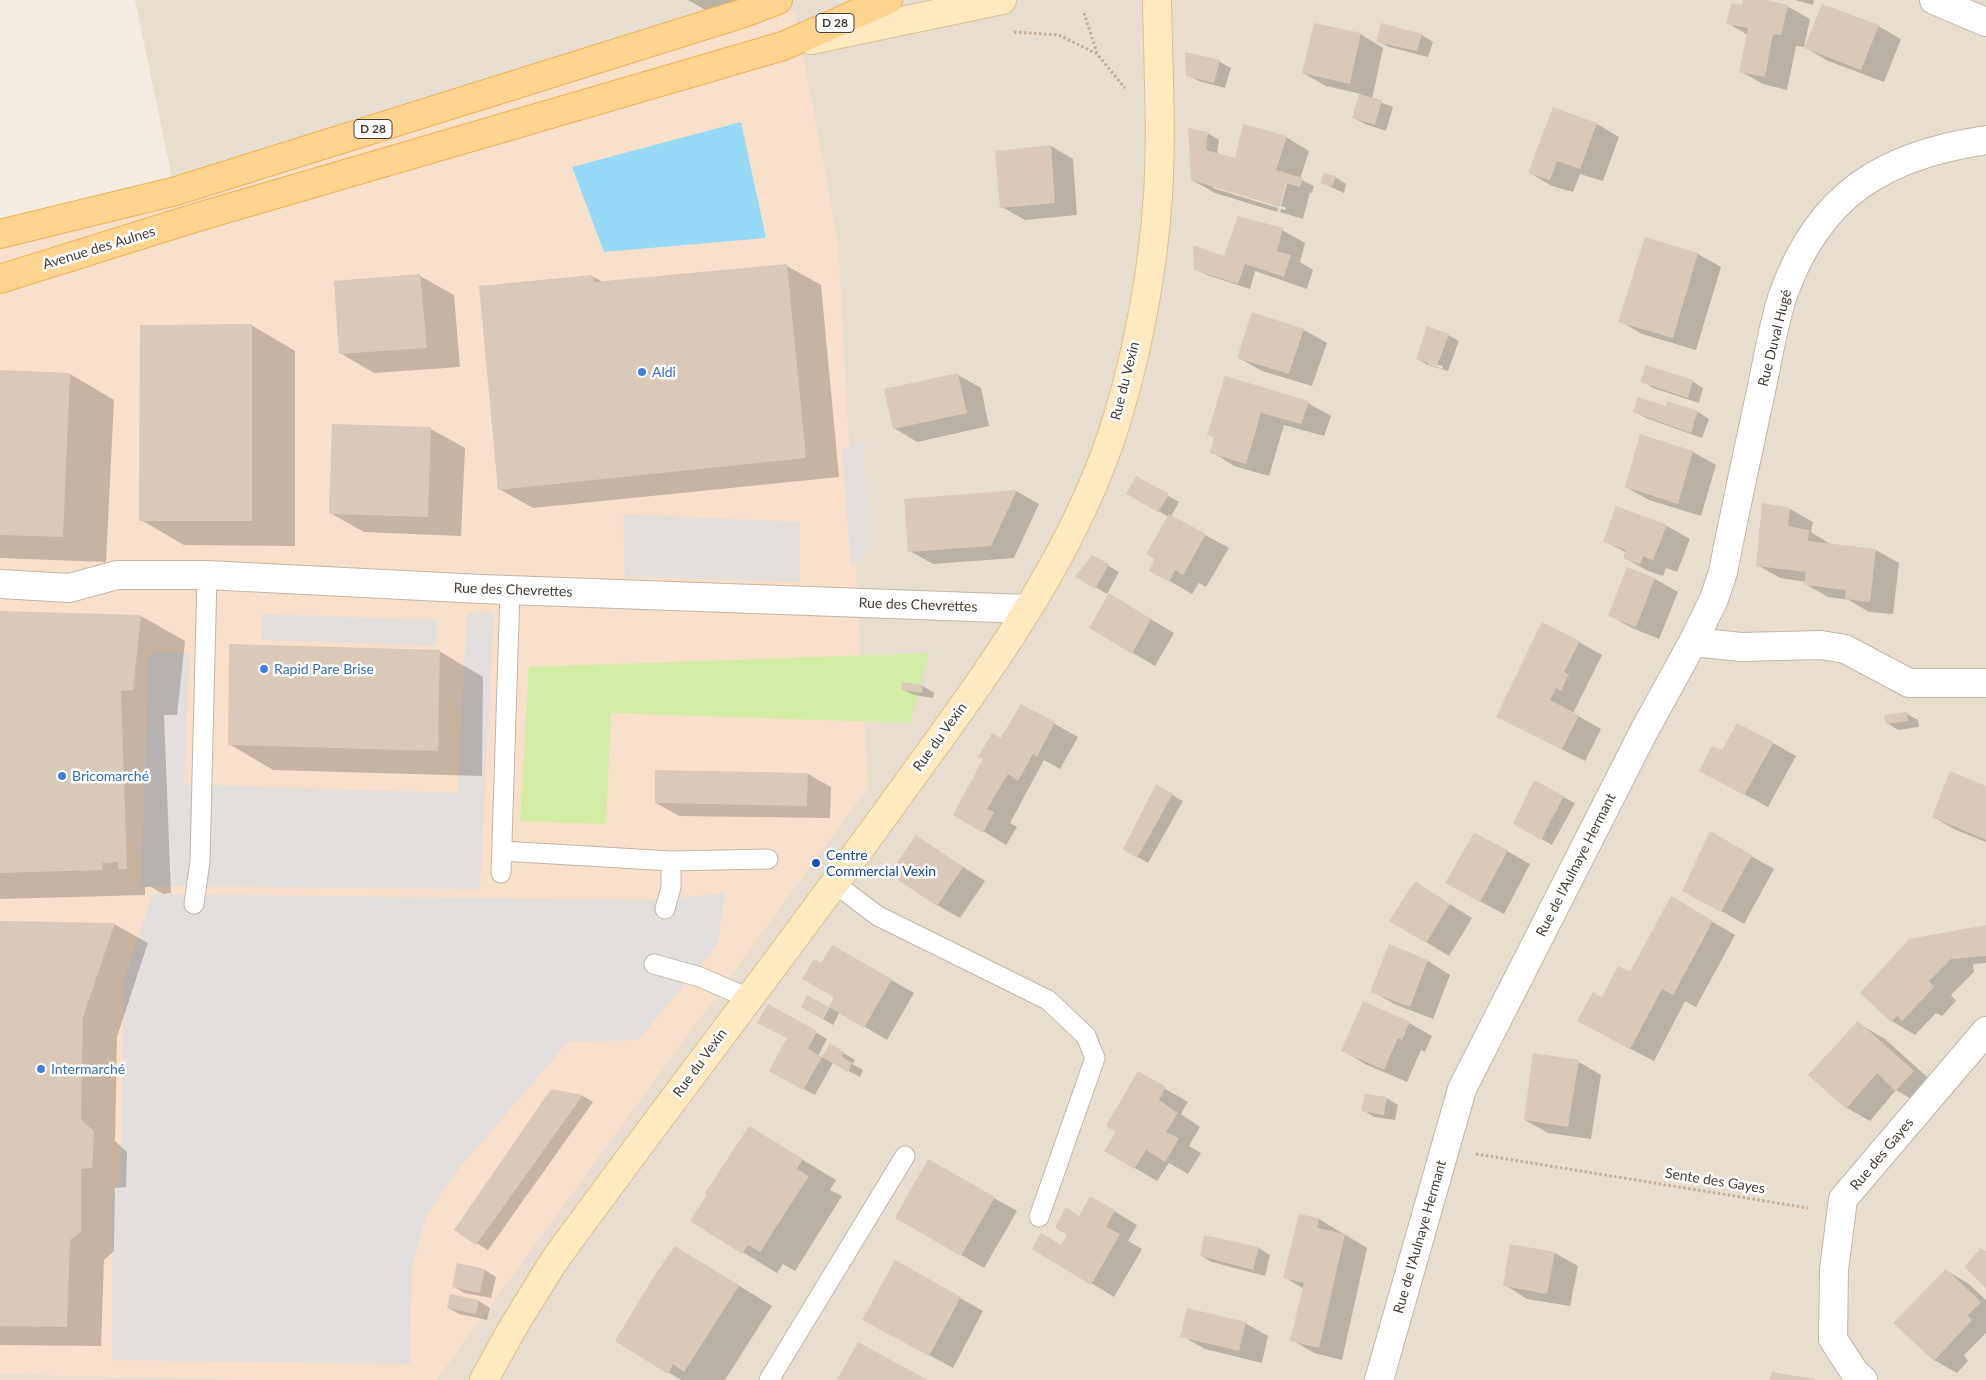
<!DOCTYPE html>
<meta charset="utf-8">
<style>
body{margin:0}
canvas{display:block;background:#f3ece2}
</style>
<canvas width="1986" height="1380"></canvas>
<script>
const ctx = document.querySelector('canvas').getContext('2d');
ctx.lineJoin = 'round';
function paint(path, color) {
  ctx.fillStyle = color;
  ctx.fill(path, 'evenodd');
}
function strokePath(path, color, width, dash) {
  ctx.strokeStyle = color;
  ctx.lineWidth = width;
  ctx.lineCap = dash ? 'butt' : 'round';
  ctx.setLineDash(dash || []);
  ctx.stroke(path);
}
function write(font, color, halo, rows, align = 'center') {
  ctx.font = font + ' Lato,sans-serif';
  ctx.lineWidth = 5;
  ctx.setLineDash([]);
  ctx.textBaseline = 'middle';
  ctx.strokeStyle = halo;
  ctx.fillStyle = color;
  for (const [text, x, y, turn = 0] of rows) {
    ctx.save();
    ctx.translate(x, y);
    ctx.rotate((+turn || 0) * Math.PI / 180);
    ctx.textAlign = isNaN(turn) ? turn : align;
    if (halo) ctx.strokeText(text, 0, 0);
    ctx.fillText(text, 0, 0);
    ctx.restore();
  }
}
paint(new Path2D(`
 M135,0H1986V1380H436L868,787L795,11L177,202Z
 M0,1374L257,1380H0Z`), '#e8ded0');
paint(new Path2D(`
 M795,10L838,243L868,787L436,1380H257L0,1374V245L177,202Z`), '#f8e0ca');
paint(new Path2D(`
 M930,653L910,723L611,713L606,824L520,821L529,667Z`), '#d4eda6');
paint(new Path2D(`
 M863,440L872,550L851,566L842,450Z
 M623,514L800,522V582L625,577Z
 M494,612L480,889L141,886L149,653H190L184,784L458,793L467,613Z
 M262,614L437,620L436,646L261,640Z
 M725,893L718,944L638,1040L568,1042L460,1167L426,1216L412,1269L410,1364L112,1360V1199L121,1179L124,980L153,894L660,900Z`), '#e3dfdc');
paint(new Path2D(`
 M741,122L766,238L604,252L572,167Z`), '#97daf8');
paint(new Path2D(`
 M688,0H764L716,16Z
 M1744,0H1761L1787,6L1810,19L1804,47L1796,46L1787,90L1763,84L1740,71L1748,35L1727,23L1743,6Z
 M1795,0H1814L1813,5Z
 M1382,24L1422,35L1433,42L1428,57L1389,47L1378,41Z
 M1878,26L1901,39L1884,82L1828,61L1806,48Z
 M1360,34L1383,48L1372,99L1393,107L1386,131L1365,124L1354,118L1361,94L1326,86L1303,73Z
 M1186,53L1220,62L1231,68L1225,88L1199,81L1187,75Z
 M1597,124L1619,137L1603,181L1580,174L1573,192L1552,186L1530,173Z
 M1208,133L1219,140L1217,155L1235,160L1286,137L1309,151L1300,179L1314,186L1312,193L1310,192L1303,219L1280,212L1281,209L1285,210L1286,208L1281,206L1289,176L1213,186V188L1278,208L1277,212L1215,193L1192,180Z
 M1051,146L1073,159L1077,215L1025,220L1002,207Z
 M1335,177L1346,184L1344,193L1322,183Z
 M1282,230L1305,243L1300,262L1313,270L1307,289L1255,271L1250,289L1207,275L1195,269L1231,260Z
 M1646,238L1698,254L1721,267L1696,350L1642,334L1620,321Z
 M787,266L821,285L839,477L533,508L499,489L592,276L603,282Z
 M420,276L454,295L460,367L374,373L340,353Z
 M1253,314L1304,330L1327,343L1312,386L1262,371L1239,358Z
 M251,325L295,351V546L184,545L141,520Z
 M1448,335L1459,341L1448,371L1428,365L1417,359ZM1428,362L1443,366V369L1428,364Z
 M0,371L70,374L114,400L106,562L0,558Z
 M958,375L981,388L989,426L917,442L894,428Z
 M1226,377L1308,403L1331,416L1324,436L1284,425L1269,476L1234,466L1212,452L1215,438L1208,434Z
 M1642,381H1692L1703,388L1699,403L1653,388Z
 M1668,403L1698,412L1709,419L1702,438L1646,418L1635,412L1667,408Z
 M431,429L465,448L461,536L364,532L330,513Z
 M1641,435L1693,452L1716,465L1701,516L1649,500L1626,487Z
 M1137,478L1179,502L1171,516L1229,548L1206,587L1199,583L1192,594L1151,570L1169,517L1128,494Z
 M1016,491L1039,504L1014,558L933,564L910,551Z
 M1617,508L1667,526L1690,539L1677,572L1666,568L1663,576L1648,571L1625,558L1627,553L1604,541Z
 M1790,509L1813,522L1811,532L1832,545L1876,550L1899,563L1893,614L1869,612L1849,600L1828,597L1805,584L1806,582L1780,578L1757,565Z
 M1092,556L1119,572L1107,594L1077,576Z
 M1628,568L1655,579L1678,592L1659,639L1632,628L1609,615Z
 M1132,608L1174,633L1155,666L1091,628Z
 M0,612L141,616L185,641L177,715H164L171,893L163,894L151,887H145V895L0,899Z
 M1579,642L1602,655L1573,713L1601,729L1585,761L1498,717Z
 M439,651L483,677L482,776L273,770L229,744Z
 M903,684L923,686L934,693L933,698L914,695L902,689Z
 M1021,705L1078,737L1060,769L1044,760L1010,823L1017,827L1006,845L955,814Z
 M1907,714L1918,720L1919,727L1898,730L1887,723Z
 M1773,743L1796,756L1768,807L1724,783L1722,752Z
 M808,774L831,787L830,818L679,816L656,803Z
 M1534,782L1575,803L1552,845L1514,823Z
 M1156,786L1183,801L1148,863L1124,849Z
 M1986,787V842L1956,830L1933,817Z
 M1711,833L1774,869L1744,924L1707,903Z
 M916,837L985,881L960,918L937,905Z
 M1507,851L1530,864L1504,914L1470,896Z
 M1416,883L1472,918L1449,956L1426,942Z
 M1671,898L1735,935L1696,1007L1685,1001L1654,1061L1602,1034V998L1631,974Z
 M0,922L114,924L148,943L117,1037L115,1141L127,1152L126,1187L115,1188L114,1251L104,1260L101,1346L0,1345Z
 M1986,926V963L1973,964L1974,972L1951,995L1956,1001L1942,1016L1936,1013L1915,1035L1892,1021L1861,993Z
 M832,946L914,993L887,1040L840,1012L833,1025L823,1019L835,997L822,965Z
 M1390,946L1428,961L1450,975L1433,1019L1394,1004L1372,991Z
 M769,1005L827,1039L818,1056L822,1058L830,1045L855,1060L852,1064L863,1070L860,1077L833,1063L815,1095L771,1071L788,1038Z
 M1409,1023L1432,1036L1425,1052L1421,1050L1407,1082L1365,1064L1342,1050Z
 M1858,1023L1885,1039L1936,1085L1918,1103L1896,1090L1870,1121L1847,1108L1810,1075Z
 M1579,1062L1601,1075L1591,1139L1548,1133L1525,1120Z
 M1138,1073L1188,1102L1181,1114L1200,1127L1189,1146L1201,1153L1188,1174L1169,1163L1157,1181L1106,1151L1117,1131Z
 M552,1091L583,1096L593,1102L488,1250L455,1230Z
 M1387,1098L1398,1105L1395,1120L1374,1117L1363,1110Z
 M783,1148L836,1180L830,1190L842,1196L795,1271L783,1264L777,1273L692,1221Z
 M1091,1197L1137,1225L1128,1241L1142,1249L1114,1297L1091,1283L1062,1247Z
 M994,1198L1017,1211L984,1268L897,1218Z
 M1319,1219L1367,1248L1342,1360L1314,1353L1292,1340L1304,1289L1284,1277Z
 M1205,1236L1259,1248L1270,1255L1265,1276L1212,1262L1201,1256Z
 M676,1247L772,1306L725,1380H681L616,1340Z
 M1555,1253L1578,1266L1570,1306L1527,1299L1505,1285Z
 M896,1262L983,1311L953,1368L887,1332Z
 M458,1264L485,1270L496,1277L491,1298L464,1293L453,1286Z
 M1947,1271L1969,1284L1986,1300V1333L1964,1355L1968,1361L1957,1373L1934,1360Z
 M479,1301L490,1308L487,1320L459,1314L448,1308Z
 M1245,1323L1268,1336L1262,1363L1205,1349L1182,1336Z`), '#0003');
paint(new Path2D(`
 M1743,0H1767L1788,5L1781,35L1773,34L1765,77L1739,72L1748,28L1726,24L1731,3L1742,5Z
 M1822,4L1879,25L1861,70L1804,48Z
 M1314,23L1361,33L1350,84L1302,73Z
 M1381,23L1422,34L1417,51L1376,42Z
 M1185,52L1220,60L1214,83L1186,76Z
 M1359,94L1382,100L1375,125L1352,118Z
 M1553,107L1597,123L1580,169L1557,161L1550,180L1528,173Z
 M1243,124L1287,136L1276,170L1303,178L1300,187L1286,183L1280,207L1191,180L1188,128L1208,132L1206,150L1235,158Z
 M1051,145L1055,203L1000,208L995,151Z
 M1324,173L1336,176L1332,187L1320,183Z
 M1238,216L1283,228L1277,251L1291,255L1284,277L1245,264L1238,284L1194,270L1193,245L1224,256Z
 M1645,237L1698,253L1673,338L1618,322Z
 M787,264L806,458L498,490L479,286L592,275L594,282Z
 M420,274L427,348L339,354L334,281Z
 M1252,312L1304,329L1289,374L1237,358Z
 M252,324V521H139L140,325Z
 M1427,326L1449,334L1437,366L1416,359Z
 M1646,365L1693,380L1688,398L1640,382Z
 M0,370L70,373L63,537L0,535Z
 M958,373L967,413L893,429L884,389Z
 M1225,376L1309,401L1301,424L1261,413L1246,464L1210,453L1214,437L1207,435Z
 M1638,397L1666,406L1667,401L1698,411L1691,433L1633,412Z
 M332,424L431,427L428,517L329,514Z
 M1640,434L1693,451L1678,504L1625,487Z
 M1136,476L1169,494L1158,512L1126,494Z
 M1017,490L991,546L908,552L904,499Z
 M1762,503L1790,508L1788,526L1809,530L1808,541L1876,549L1870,602L1845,599L1846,590L1804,585L1806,572L1756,566Z
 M1616,506L1667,525L1653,560L1643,556L1640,564L1623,558L1626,550L1603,542Z
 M1169,514L1206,534L1183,575L1175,570L1169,582L1149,571L1155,559L1146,554Z
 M1092,555L1109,564L1095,589L1075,577Z
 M1627,567L1655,578L1636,627L1608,616Z
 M1109,593L1151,619L1132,654L1089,628Z
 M0,611L141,615L133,690L121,691L127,869H118V862L102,863V870L0,873Z
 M1542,622L1580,641L1564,672L1569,674L1561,691L1556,688L1550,700L1579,715L1562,749L1496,717Z
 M229,644L440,650L438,751L228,745Z
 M902,682L923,685L922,693L901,690Z
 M1021,704L1055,722L1037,757L1033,754L1018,781L1008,774L987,809L994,812L983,833L953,815L983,759L978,757L992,733L1001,738Z
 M1907,712L1908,721L1886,724L1884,715Z
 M1737,723L1774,742L1744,795L1699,771L1712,746L1722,750Z
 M655,770L808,773L807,806L655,803Z
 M1950,771L1986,786V840L1932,817Z
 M1534,780L1564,796L1541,840L1513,824Z
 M1156,784L1173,794L1137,858L1123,849Z
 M1710,831L1752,855L1721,912L1682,891Z
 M1474,833L1508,850L1480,902L1445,883Z
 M916,835L963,867L937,906L889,874Z
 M1415,881L1450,904L1426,943L1389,921Z
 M1671,896L1713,921L1673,995L1662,989L1630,1049L1577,1021L1593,992L1602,997L1618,966L1630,972Z
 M0,921L115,923L83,1017L81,1120L94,1131L92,1168L81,1169V1232L70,1240L67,1327L0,1326Z
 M1986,925V956L1951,959L1929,981L1934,987L1902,1021L1897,1016L1891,1022L1860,993L1909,939Z
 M1389,944L1428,960L1410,1007L1370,992Z
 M832,945L892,979L864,1028L829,1007L834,997L802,979L814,959L821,963Z
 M807,995L829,1007L822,1019L801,1007Z
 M1363,1001L1410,1022L1402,1040L1398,1038L1384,1070L1341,1051Z
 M768,1004L817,1031L808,1049L822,1057L803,1090L769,1071L787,1038L757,1023Z
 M1858,1021L1914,1071L1895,1091L1877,1073L1846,1109L1808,1075Z
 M830,1043L844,1052L842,1057L852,1063L848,1072L822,1057Z
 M1533,1053L1579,1060L1568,1127L1524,1120Z
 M1138,1071L1166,1087L1159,1100L1178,1113L1166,1132L1179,1138L1165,1162L1146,1150L1134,1169L1104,1151L1116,1132L1106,1126Z
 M551,1089L583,1095L476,1245L454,1230Z
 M1365,1094L1387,1097L1384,1115L1361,1111Z
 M749,1126L803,1159L797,1169L809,1176L760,1252L748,1245L742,1254L690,1221L707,1194L705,1193Z
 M928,1159L995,1197L961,1256L895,1218Z
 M1090,1196L1115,1210L1106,1227L1120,1234L1091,1285L1032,1249L1041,1233L1061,1245L1067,1235L1055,1228L1066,1207L1079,1216Z
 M1299,1214L1319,1218L1317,1228L1345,1234L1319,1348L1290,1341L1304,1283L1283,1278Z
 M1204,1235L1259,1247L1253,1270L1200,1256Z
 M1510,1244L1555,1252L1547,1294L1503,1286Z
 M675,1246L739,1286L684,1372L673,1364L668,1374L615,1341L656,1273Z
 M1981,1248L1986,1251V1288L1964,1267Z
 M895,1260L961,1297L929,1356L862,1320Z
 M457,1263L485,1269L480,1293L452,1287Z
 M1946,1269L1981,1302L1968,1315L1972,1320L1934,1361L1893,1323Z
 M450,1294L479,1300L476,1314L447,1308Z
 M1187,1308L1246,1322L1239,1351L1180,1337Z
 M858,1342L900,1365L928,1380H837Z
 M1772,1372L1814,1379V1380H1770Z`), '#d9c9b9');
const service = new Path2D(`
 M502,851L671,861
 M501,873L510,590
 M834,883L878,916L1048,1000L1086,1036L1095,1058L1039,1217
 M194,904L200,861L207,575
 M665,909L671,887V861L768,859
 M654,964L700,977L748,998
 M769,1380L905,1156`);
const minor = new Path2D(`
 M1934,0L1986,22
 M0,584L69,588L117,575H207L481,589L1027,609
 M1693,642L1714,599L1723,572C1735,511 1748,451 1761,391C1768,359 1773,325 1783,295C1819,194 1884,155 1986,140
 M1379,1380L1462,1089L1644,731L1693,642L1741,647L1821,645L1845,649L1909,683H1986
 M1863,1380L1855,1373L1833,1339L1834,1270L1843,1199L1986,1031`);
const secondary = new Path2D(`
 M811,40L1002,0
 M484,1380L512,1329L554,1261C666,1107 783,956 894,802C981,681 1075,560 1118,416C1139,345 1153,269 1158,195C1162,131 1158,65 1157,0`);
const primary = new Path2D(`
 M0,234L176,191L744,13L778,0
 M0,279L198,217L783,46L888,0`);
strokePath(service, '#c2b6a7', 21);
strokePath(minor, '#c2b6a7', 30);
strokePath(secondary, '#dbc08e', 30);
strokePath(primary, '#f0b153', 30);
strokePath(new Path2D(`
 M1084,13L1097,53
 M1014,32L1059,35L1097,54L1125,88
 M1476,1154L1808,1208`), '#c3ad94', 3, [2.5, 2.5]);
strokePath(service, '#fff', 19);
strokePath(minor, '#fff', 28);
strokePath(secondary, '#ffe9c0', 28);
strokePath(primary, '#ffd48f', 28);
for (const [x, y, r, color] of [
 [642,372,5,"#3f7fe0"],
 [264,669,5,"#3f7fe0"],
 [62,776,5,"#3f7fe0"],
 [816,863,5,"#1a4fb4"],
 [41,1069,5,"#3f7fe0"]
]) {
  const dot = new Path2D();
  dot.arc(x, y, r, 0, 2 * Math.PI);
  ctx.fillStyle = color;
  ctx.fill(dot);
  strokePath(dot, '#fff', 2);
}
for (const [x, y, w] of [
 [835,23,38],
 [373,129,38]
]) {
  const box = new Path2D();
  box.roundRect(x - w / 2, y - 9.5, w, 19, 4);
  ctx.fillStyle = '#fff';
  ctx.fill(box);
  strokePath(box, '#453c32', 1);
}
write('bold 12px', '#453c32', null, [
 ["D 28",835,23],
 ["D 28",373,129]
]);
write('14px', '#453c32', '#fff', [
 ["Avenue des Aulnes",99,248,-17],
 ["Rue Duval Hugé",1775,338,-76],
 ["Rue du Vexin",1125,381,-76],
 ["Rue des Chevrettes",513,590,2],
 ["Rue des Chevrettes",918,605,2],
 ["Rue du Vexin",940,737,-54],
 ["Rue de l'Aulnaye Hermant",1576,865,-63],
 ["Rue du Vexin",700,1063,-54],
 ["Rue des Gayes",1882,1154,-50],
 ["Sente des Gayes",1715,1181,9],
 ["Rue de l'Aulnaye Hermant",1420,1237,-74]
]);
write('14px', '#366cbe', '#fff', [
 ["Aldi",652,372],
 ["Rapid Pare Brise",274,669],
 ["Bricomarché",72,776],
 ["Intermarché",51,1069]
], 'left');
write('14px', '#164399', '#fff', [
 ["Centre",826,855],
 ["Commercial Vexin",826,871]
], 'left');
</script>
